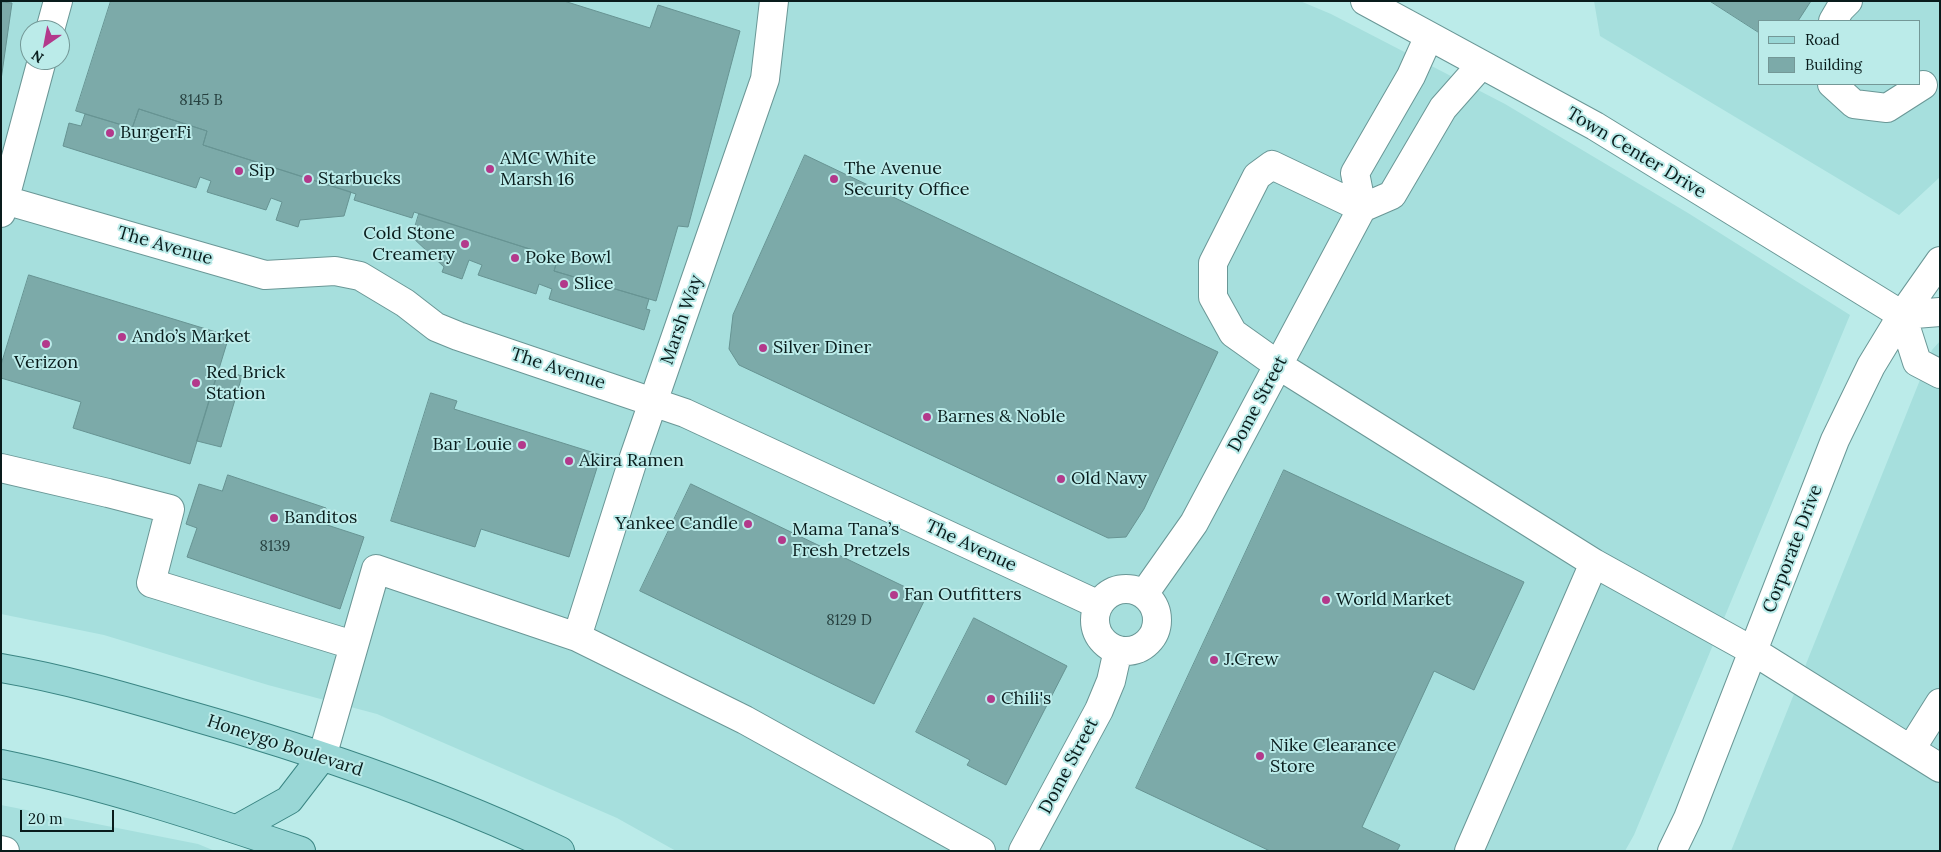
<!DOCTYPE html>
<meta charset="utf-8">
<style>
body{margin:0}
#map{position:relative;width:1941px;height:852px;overflow:hidden;background:#bbebe9;font-family:Lora,serif}
canvas{display:block}
.frame{position:absolute;inset:0;border:2px solid #091c1c;pointer-events:none}
.legend{position:absolute;left:1758px;top:20px;width:162px;height:65px;box-sizing:border-box;background:#bbebe9;border:1px solid #749897;margin:0;padding:6px 9px;list-style:none;font-size:15px;color:#091c1c}
.legend li{display:flex;align-items:center;gap:10px;height:25px}
.legend b{width:25px;border:1px solid #749897}
.north{position:absolute;left:20px;top:20px;width:50px;height:50px;box-sizing:border-box;background:#bbebe9;border:1px solid #749897;border-radius:50%;rotate:213deg;font-size:14px;font-weight:700;line-height:20px;text-align:center;color:#091c1c}
.north::after{content:'';display:block;margin:auto;width:18px;height:22px;background:#b3398b;clip-path:polygon(50% 0,100% 100%,50% 72%,0 100%)}
.scale{position:absolute;left:20px;top:810px;width:94px;height:22px;box-sizing:border-box;border:2px solid #091c1c;border-top:0;padding-left:6px;font-size:15px;line-height:18px;white-space:nowrap;color:#091c1c;-webkit-text-stroke:4px #bbebe9;paint-order:stroke}
</style>
<div id="map">
<canvas width="1941" height="852"></canvas>
<div class="frame"></div>
<ul class="legend">
<li><b style="height:6px;background:#99d7d6"></b>Road</li>
<li><b style="height:14px;background:#7caaa9"></b>Building</li>
</ul>
<div class="north">N</div>
<div class="scale">20 m</div>
</div>
<script>
const ctx = document.querySelector('canvas').getContext('2d');
ctx.lineJoin = 'round';
function paint(path, color) {
  ctx.fillStyle = color;
  ctx.fill(path, 'evenodd');
}
function strokePath(path, color, width, dash) {
  ctx.strokeStyle = color;
  ctx.lineWidth = width;
  ctx.lineCap = dash ? 'butt' : 'round';
  ctx.setLineDash(dash || []);
  ctx.stroke(path);
}
function write(font, color, halo, rows, align = 'center') {
  ctx.font = font + ' Lora,serif';
  ctx.lineWidth = 4;
  ctx.setLineDash([]);
  ctx.textBaseline = 'middle';
  ctx.strokeStyle = halo;
  ctx.fillStyle = color;
  for (const [text, x, y, turn = 0] of rows) {
    ctx.save();
    ctx.translate(x, y);
    ctx.rotate((+turn || 0) * Math.PI / 180);
    ctx.textAlign = isNaN(turn) ? turn : align;
    if (halo) ctx.strokeText(text, 0, 0);
    ctx.fillText(text, 0, 0);
    ctx.restore();
  }
}
paint(new Path2D(`
 M1,1H1300L1331,14L1505,104L1688,213L1850,315L1634,835L1625,851H676L617,818L377,714L268,685L104,635L1,614ZM30,30H60V60H30Z
 M1594,1H1940V177L1899,215L1600,36ZM1760,21H1920V84H1760Z
 M1940,341V851H1731L1932,350Z
 M1,805L198,844L215,851H1Z`), '#a6dfdd');
const building = new Path2D(`
 M111,1H564L650,28L658,5L740,31L688,227L678,226L656,301L554,271L558,258L414,212L412,218L354,200L356,194L203,145L207,131L139,109L132,128L76,111Z
 M1710,1H1811L1798,21H1760V33Z
 M1,2L12,3L1,80Z
 M139,109L207,131L203,145L351,192L344,216L300,220L298,227L276,220L282,202L271,198L266,210L207,192L211,181L200,177L196,188L63,146L69,123L81,126L85,114L132,128Z
 M805,155L1218,352L1144,509L1126,537L1108,538L739,365L729,349L733,315Z
 M419,214L558,258L554,271L649,299L646,309L650,310L644,330L549,299L552,289L539,284L536,294L478,275L482,265L469,260L462,279L442,272L444,267L412,237Z
 M29,275L229,336L190,464L73,428L81,402L1,378V365Z
 M219,369L242,376L221,447L197,441Z
 M431,393L457,401L454,409L601,455L569,557L481,529L475,547L391,521Z
 M1284,470L1524,582L1474,690L1434,671L1362,827L1400,845L1397,851H1270L1136,788Z
 M228,475L326,508L321,523L364,537L340,609L187,557L197,528L186,524L199,484L222,491Z
 M691,484L926,597L874,704L640,591Z
 M974,618L1067,666L1006,785L967,765L970,760L916,732Z`);
paint(building, '#7caaa9');
strokePath(building, '#679493', 1);
const minor = new Path2D(`
 M1365,1L1595,126L1902,315
 M1833,21L1840,9L1848,1
 M50,30L58,1
 M1429,36L1411,76L1355,173L1362,208L1392,195L1443,108L1481,65
 M1832,84L1854,104L1887,108L1923,85
 M1,199L265,275L335,271L360,276L405,303L436,327L458,336L685,413L1099,605
 M1,213L42,60
 M1902,315L1917,362L1940,374
 M1902,315L1940,312
 M1,468L108,493L170,509L151,583L353,645
 M1095 620a31 31 0 1 1 62 0a31 31 0 1 1-62 0Z
 M1144,594L1194,523L1362,208L1272,165L1257,176L1213,263V297L1233,333L1278,365L1594,563L1753,651L1940,768
 M577,637L634,457L765,79L774,1
 M1911,749L1940,703
 M322,757L376,569L577,637L745,720L981,851
 M1,850L5,851
 M1023,851L1099,710L1111,681L1118,650
 M1469,851L1594,563
 M1672,851L1688,818L1835,440L1871,366L1902,315L1940,261`);
const major = new Path2D(`
 M1,668C65,679 126,697 188,715C315,751 441,794 560,851
 M1,764C103,785 203,818 301,851
 M237,829L289,800L322,757`);
strokePath(minor, '#6a9796', 30);
strokePath(major, '#3a8583', 30);
strokePath(minor, '#fff', 28);
strokePath(major, '#99d7d6', 28);
for (const [x, y, r, color] of [
 [110,133,5,"#b3398b"],
 [490,169,5,"#b3398b"],
 [239,171,5,"#b3398b"],
 [308,179,5,"#b3398b"],
 [834,179,5,"#b3398b"],
 [465,244,5,"#b3398b"],
 [515,258,5,"#b3398b"],
 [564,284,5,"#b3398b"],
 [122,337,5,"#b3398b"],
 [46,344,5,"#b3398b"],
 [763,348,5,"#b3398b"],
 [196,383,5,"#b3398b"],
 [927,417,5,"#b3398b"],
 [522,445,5,"#b3398b"],
 [569,461,5,"#b3398b"],
 [1061,479,5,"#b3398b"],
 [274,518,5,"#b3398b"],
 [748,524,5,"#b3398b"],
 [782,540,5,"#b3398b"],
 [894,595,5,"#b3398b"],
 [1326,600,5,"#b3398b"],
 [1214,660,5,"#b3398b"],
 [991,699,5,"#b3398b"],
 [1260,756,5,"#b3398b"]
]) {
  const dot = new Path2D();
  dot.arc(x, y, r, 0, 2 * Math.PI);
  ctx.fillStyle = color;
  ctx.fill(dot);
  strokePath(dot, '#bbebe9', 2);
}
write('15px', '#26403f', null, [
 ["8145 B",201,101],
 ["8139",275,547],
 ["8129 D",849,621]
]);
write('18px', '#091c1c', '#bbebe9', [
 ["BurgerFi",120,133],
 ["AMC White",500,159],
 ["Marsh 16",500,180],
 ["The Avenue",844,169],
 ["Security Office",844,190],
 ["Sip",249,171],
 ["Starbucks",318,179],
 ["Cold Stone",455,234,"right"],
 ["Creamery",455,255,"right"],
 ["Poke Bowl",525,258],
 ["Slice",574,284],
 ["Ando’s Market",132,337],
 ["Silver Diner",773,348],
 ["Verizon",46,363,"center"],
 ["Red Brick",206,373],
 ["Station",206,394],
 ["Barnes & Noble",937,417],
 ["Bar Louie",512,445,"right"],
 ["Akira Ramen",579,461],
 ["Old Navy",1071,479],
 ["Banditos",284,518],
 ["Yankee Candle",738,524,"right"],
 ["Mama Tana’s",792,530],
 ["Fresh Pretzels",792,551],
 ["Fan Outfitters",904,595],
 ["World Market",1336,600],
 ["J.Crew",1224,660],
 ["Chili's",1001,699],
 ["Nike Clearance",1270,746],
 ["Store",1270,767]
], 'left');
write('18px', '#091c1c', '#bbebe9', [
 ["Town Center Drive",1636,153,31],
 ["The Avenue",165,246,16],
 ["Marsh Way",682,320,-71],
 ["The Avenue",558,369,18],
 ["Dome Street",1258,404,-62],
 ["The Avenue",971,546,25],
 ["Corporate Drive",1793,549,-69],
 ["Honeygo Boulevard",285,746,18],
 ["Dome Street",1069,766,-62]
]);
</script>
